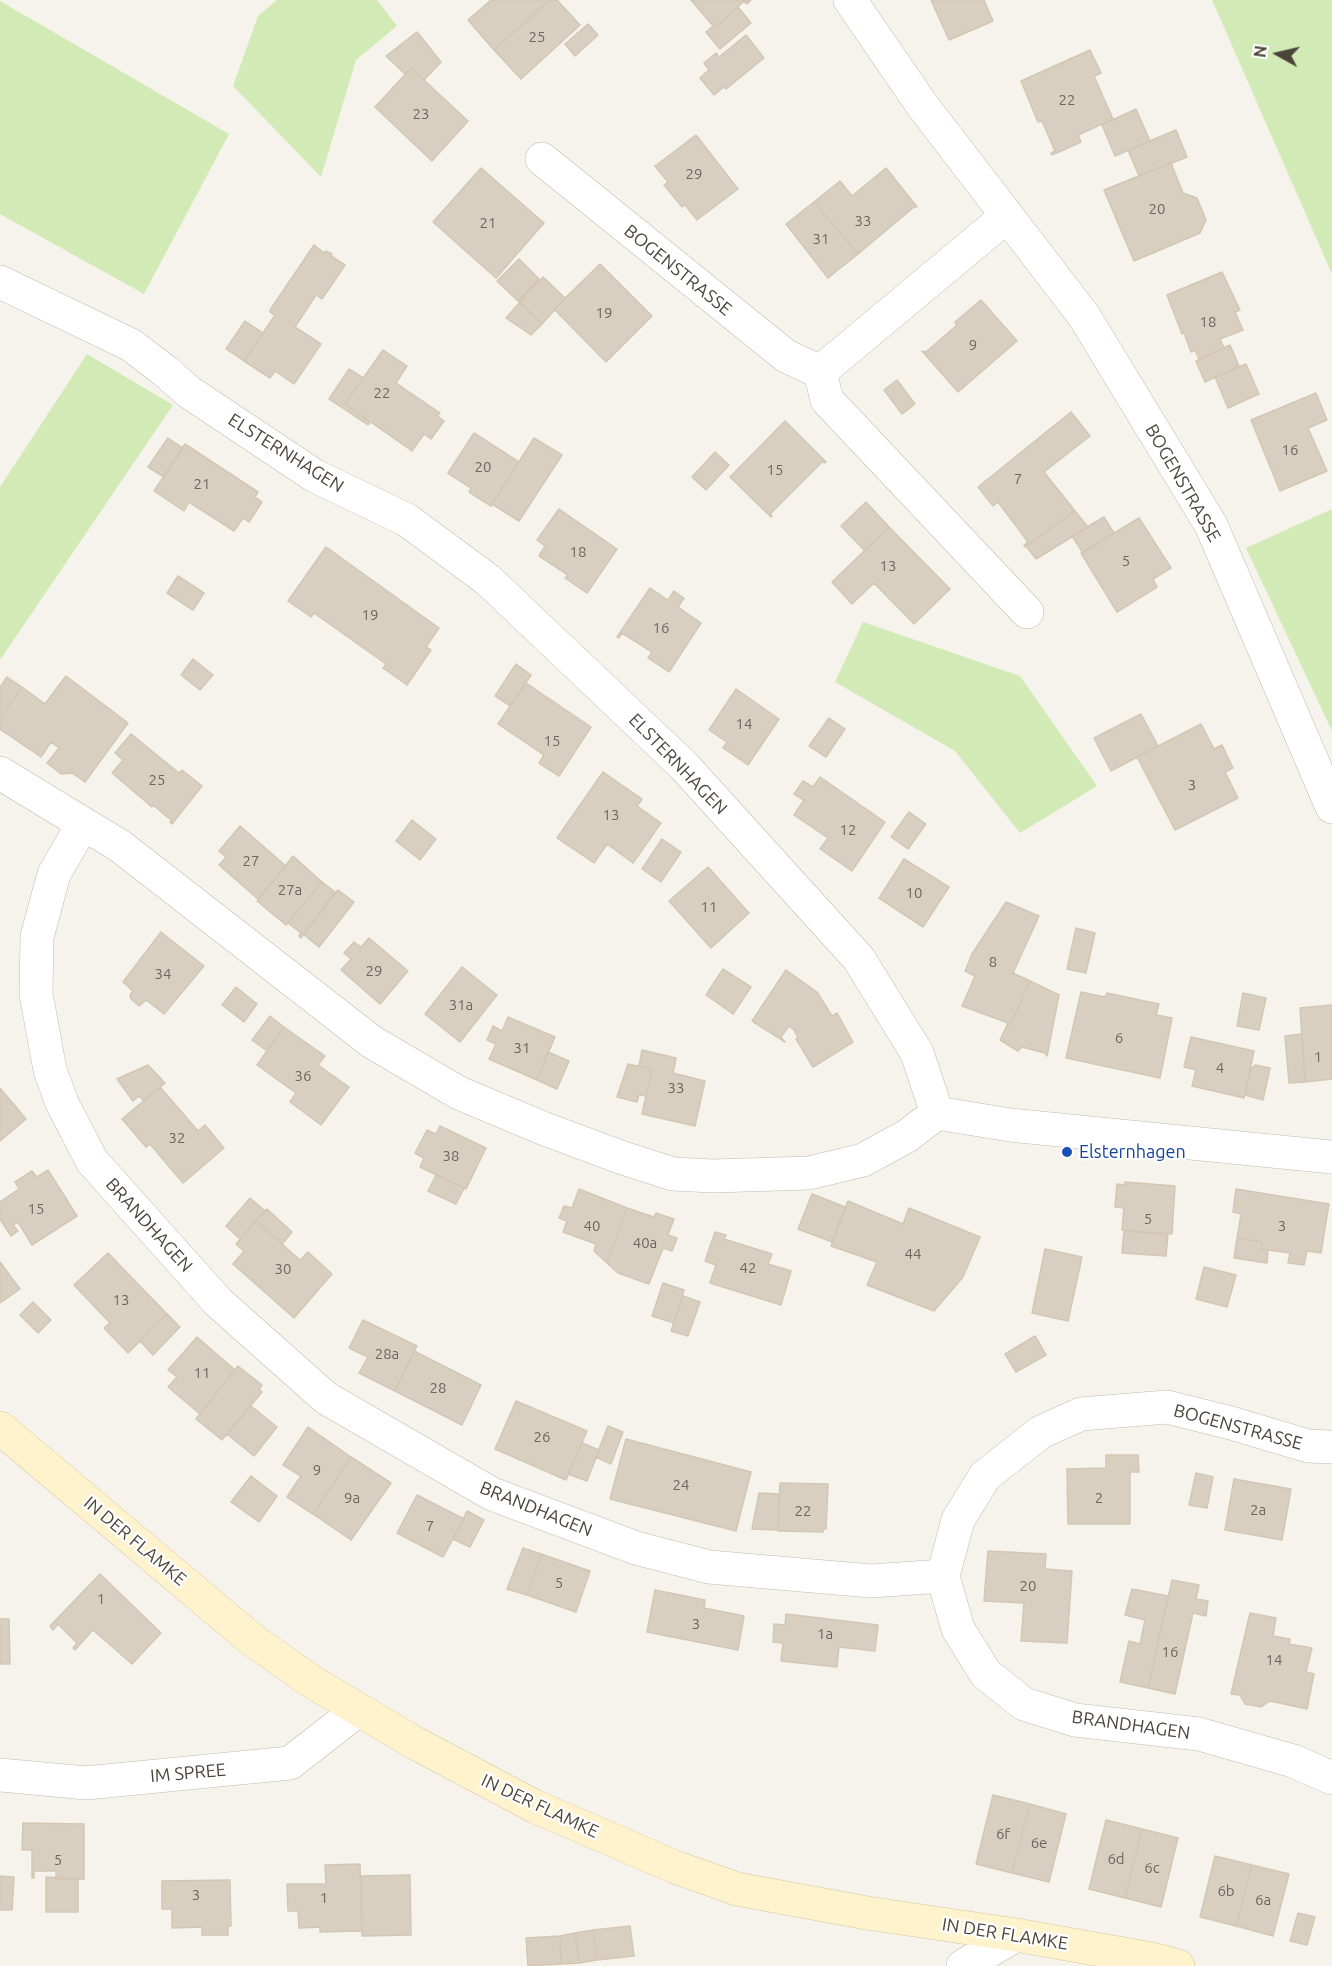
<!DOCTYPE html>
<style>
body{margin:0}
#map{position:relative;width:1332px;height:1966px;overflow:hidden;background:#f6f3ec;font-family:Ubuntu,sans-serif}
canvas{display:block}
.north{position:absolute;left:1248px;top:24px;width:60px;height:60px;-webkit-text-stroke:4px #fff;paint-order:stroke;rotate:278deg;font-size:16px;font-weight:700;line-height:24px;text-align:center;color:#4b4439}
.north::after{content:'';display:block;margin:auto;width:21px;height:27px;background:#4b4439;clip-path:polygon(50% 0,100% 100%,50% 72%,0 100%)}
</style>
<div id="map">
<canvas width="1332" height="1966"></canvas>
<div class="north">N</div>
</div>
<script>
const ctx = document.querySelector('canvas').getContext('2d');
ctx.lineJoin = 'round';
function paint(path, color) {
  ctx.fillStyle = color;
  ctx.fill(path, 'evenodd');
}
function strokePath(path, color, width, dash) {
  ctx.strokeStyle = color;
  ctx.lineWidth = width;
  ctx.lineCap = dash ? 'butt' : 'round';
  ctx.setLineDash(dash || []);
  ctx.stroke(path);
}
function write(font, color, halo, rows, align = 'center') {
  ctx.font = font + ' Ubuntu,sans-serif';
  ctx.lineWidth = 4.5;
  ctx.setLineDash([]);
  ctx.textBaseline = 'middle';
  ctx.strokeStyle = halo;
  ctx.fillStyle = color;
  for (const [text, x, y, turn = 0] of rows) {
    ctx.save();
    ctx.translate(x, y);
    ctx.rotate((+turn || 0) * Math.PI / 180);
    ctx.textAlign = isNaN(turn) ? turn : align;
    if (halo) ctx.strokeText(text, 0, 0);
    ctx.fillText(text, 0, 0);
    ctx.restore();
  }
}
paint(new Path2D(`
 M277,0H377L397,26L356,60L321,177L233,86L258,16Z
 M1212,0H1332V274Z
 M0,1L229,134L144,294L0,214Z
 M87,354L173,405L0,660V487Z
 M1332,509V731L1246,548Z
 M863,622L1020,676L1097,786L1020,833L955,751L835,682Z`), '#d2eab5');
const building = new Path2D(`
 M491,0H550L494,50L468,20Z
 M550,0H557L580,25L521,79L494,50Z
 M691,0H751L747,4L744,1L715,28Z
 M931,0H984L993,21L949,40Z
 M738,7L751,23L720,49L706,32L713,26L715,28Z
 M588,24L598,35L575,56L565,44Z
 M417,32L441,62L424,80L411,68L405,74L386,56Z
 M746,35L764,58L726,89L724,87L714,95L700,78L709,70L704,63L716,53L719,57Z
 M1090,50L1101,73L1094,76L1113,119L1078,135L1081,142L1052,155L1051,153L1055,151L1042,121L1038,122L1021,81Z
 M411,68L468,121L432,161L375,107Z
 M1136,109L1150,141L1115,156L1102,125Z
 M1176,130L1187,157L1139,176L1128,150Z
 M696,135L738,189L697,220L685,205L682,207L664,185L668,182L655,166Z
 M1171,163L1183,193L1197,198L1206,220L1200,233L1134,261L1104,190Z
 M481,168L544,223L496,278L433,222Z
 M886,168L917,207H914L858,254L814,202L840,181L852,196Z
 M814,202L858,254L828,278L786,224Z
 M314,245L324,253L326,251L332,254L331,256L345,265L322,299L316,295L295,327L321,344L294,384L275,371L270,378L244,361L275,315L270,312V310Z
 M519,259L539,279L518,301L497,281Z
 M600,264L652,316L606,362L554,309Z
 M1222,272L1240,310L1235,312L1243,330L1220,339L1224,348L1199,359L1195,350L1191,352L1184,333L1182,334L1167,295Z
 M543,277L565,298L542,324L519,302Z
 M981,300L1017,341L958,392L922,351L926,352L957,325L955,322Z
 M520,302L542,324L531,335L506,318Z
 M245,321L263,333L244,361L226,349Z
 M1230,345L1239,366L1205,382L1196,361Z
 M383,350L407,366L396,383L440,413L437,416L444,421L431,439L424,434L412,451L345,404Z
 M1246,364L1259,394L1228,408L1215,377Z
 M349,369L363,378L345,404L370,422L368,425L329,399Z
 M897,380L915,404L902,414L884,390Z
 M1316,393L1327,420L1308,428L1327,471L1280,491L1251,420Z
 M1071,412L1090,436L1044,472L1075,511L1025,547L1024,545L1028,542L998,502L993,506L978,487Z
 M785,421L826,462L824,463L823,461L770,514L772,516L771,517L730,477Z
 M474,433L519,462L491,506L469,492L471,488L448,473Z
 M168,438L183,448L164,477L148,467Z
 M534,438L562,455L519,521L492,504Z
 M185,444L258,492L255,497L262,502L249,522L243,518L234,531L189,502L184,511L154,491Z
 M715,452L729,465L706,490L692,477Z
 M866,502L889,527L865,551L841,526Z
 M559,509L617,549L587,593L565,578L568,575L539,556L545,546L537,540Z
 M1075,511L1088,527L1036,559L1026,546Z
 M1104,517L1114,533L1083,553L1072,536Z
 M1139,518L1171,568L1153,579L1157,587L1117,612L1081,553Z
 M889,527L950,589L914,624L874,583L852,604L832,582Z
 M326,547L439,628L426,647L431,650L407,685L383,668L386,664L314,613L311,617L288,601Z
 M178,576L204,593L193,610L167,593Z
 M650,588L668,600L674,591L684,598L678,607L701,623L669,672L648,658L652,652L622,633L619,638L617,637Z
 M193,659L213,675L200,690L181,675Z
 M516,664L531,675L510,706L495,696Z
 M66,676L128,723L85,782L72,773L61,774L47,763L59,748L51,742L41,757L0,729V718L22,687L45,704Z
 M7,677L22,687L0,718V687Z
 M526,683L591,727L559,776L539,763L544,755L498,724Z
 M736,689L779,719L748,765L723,748L727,742L709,730Z
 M1141,714L1158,746L1111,771L1094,738Z
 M829,718L845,729L826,757L809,746Z
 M1201,724L1214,749L1222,745L1233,768L1225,772L1238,798L1175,830L1137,757Z
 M131,734L179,773L182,770L202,786L172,824L170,822L171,820L153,805L152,807L112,773L123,760L115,753Z
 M603,772L642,799L637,806L661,823L633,863L607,844L594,863L557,838Z
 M820,777L885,822L852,871L820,849L828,838L794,815L804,800L794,794L803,781L813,787Z
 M909,812L926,824L908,849L891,837Z
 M412,820L436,839L420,860L396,841Z
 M240,826L286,866L258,899L219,865L226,857L219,851Z
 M662,839L681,852L661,882L642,869Z
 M293,856L322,882L286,925L257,901Z
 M904,859L949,887L923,927L879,898Z
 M708,867L749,913L711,948L669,901Z
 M322,882L335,892L301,938L299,936L301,933L288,923Z
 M338,890L354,902L319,947L303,934Z
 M1006,902L1039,916L1013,973L1030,981L1011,1024L962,1006L975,976L965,971L972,954Z
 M1076,928L1095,933L1086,973L1067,969Z
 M161,932L204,966L164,1014L146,1000L139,1006L131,999L130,995L133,991L123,982Z
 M369,938L408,971L380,1004L341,970L351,959L344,953L354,942L361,947Z
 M462,967L497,995L460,1042L425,1014Z
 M723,969L751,987L733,1014L706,995Z
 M786,970L817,992L832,1016L837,1013L853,1042L813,1067L796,1039L798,1038L794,1030L789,1026L781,1037L785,1042L752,1021Z
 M1030,981L1059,995L1047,1056L1045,1053L1022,1047L1018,1051L1000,1040L1008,1023L1011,1024Z
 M236,987L257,1004L244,1022L222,1005Z
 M1081,992L1105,997L1107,993L1159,1004L1156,1015L1172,1018L1160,1078L1066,1058Z
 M1243,993L1266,998L1259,1030L1237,1026Z
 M1332,1005V1079L1305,1082L1300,1008Z
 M270,1016L284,1027L267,1051L252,1040Z
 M508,1017L555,1037L537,1080L489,1059L496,1044L487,1040L493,1026L502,1031Z
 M284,1027L325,1056L318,1065L349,1087L321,1125L290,1102L296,1093L257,1065Z
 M1302,1034L1305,1082L1289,1083L1285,1036Z
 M1191,1037L1254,1051L1244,1098L1192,1086L1196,1070L1184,1067Z
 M642,1050L676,1058L673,1073L705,1081L695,1126L642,1114L652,1069L639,1066Z
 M548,1052L569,1061L557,1089L537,1080Z
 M628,1064L652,1069L646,1096L639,1095L637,1102L617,1097Z
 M148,1065L165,1083L144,1101L139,1096L133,1101L117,1079Z
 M1255,1065L1270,1068L1263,1100L1245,1095L1251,1069Z
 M160,1087L198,1131L205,1125L224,1148L183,1183L150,1144L146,1147L122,1119Z
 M0,1088L26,1119L0,1141Z
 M440,1126L486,1148L466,1189L420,1167L424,1158L415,1153L427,1130L436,1134Z
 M48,1170L77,1216L32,1245L18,1222L13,1225L18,1231L11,1236L0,1219V1202L19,1189L15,1182L32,1171L37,1177Z
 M436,1175L464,1188L456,1204L428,1191Z
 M1125,1182L1175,1186L1172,1234L1122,1230L1124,1208L1115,1207L1117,1184L1125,1185Z
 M579,1189L627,1208L607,1263L594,1251L596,1244L563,1232L567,1221L559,1218L564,1206L572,1208Z
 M1236,1189L1329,1204L1321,1253L1307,1251L1304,1265L1288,1263L1290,1253L1261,1249L1262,1242L1237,1238L1241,1214L1233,1212Z
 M812,1194L845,1207L832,1242L798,1229Z
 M250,1198L265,1211L240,1239L226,1226Z
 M848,1201L903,1224L909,1208L980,1237L963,1277L934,1311L867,1285L877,1262L831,1246Z
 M627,1208L654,1217L656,1213L674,1219L668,1235L677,1238L672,1251L663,1248L649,1284L618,1273L607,1263Z
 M267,1209L292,1232L282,1244L256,1221Z
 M256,1221L300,1260L308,1252L332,1274L294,1318L233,1264L244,1251L236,1244Z
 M1124,1231L1168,1234L1166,1256L1122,1253Z
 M715,1232L726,1235L724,1239L772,1254L768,1264L791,1271L781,1305L710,1283L716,1265L705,1261Z
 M1237,1238L1262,1242L1261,1249L1268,1250L1267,1263L1234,1258Z
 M1045,1249L1082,1257L1068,1321L1032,1313Z
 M108,1253L167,1314L128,1353L104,1328L110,1323L74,1285Z
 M0,1262L20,1289L0,1303Z
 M1204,1267L1236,1275L1227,1307L1196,1299Z
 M663,1283L684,1290L674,1323L652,1316Z
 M683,1296L700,1302L688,1336L671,1331Z
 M33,1302L51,1320L38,1333L20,1315Z
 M167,1314L180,1327L153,1355L140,1341Z
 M363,1320L417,1346L395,1391L359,1373L368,1357L349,1348Z
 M1035,1336L1046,1355L1016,1372L1005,1354Z
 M197,1337L235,1370L200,1414L168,1387L177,1377L168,1370Z
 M414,1351L481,1385L462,1425L395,1391Z
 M238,1366L262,1385L259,1389L262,1392L222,1440L196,1419Z
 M516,1401L587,1431L566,1480L495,1449Z
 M251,1406L277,1427L254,1456L227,1434Z
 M608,1426L623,1432L611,1464L596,1457Z
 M308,1427L351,1457L313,1514L287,1497L301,1476L283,1465Z
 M626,1439L751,1472L736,1531L610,1499Z
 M582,1443L599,1450L587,1481L568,1474Z
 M1106,1455H1138L1139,1472H1130V1524H1068L1067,1469L1106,1468Z
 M351,1457L391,1483L351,1540L313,1514Z
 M1196,1473L1213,1477L1207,1508L1189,1505Z
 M251,1476L277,1496L259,1522L231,1502Z
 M1234,1479L1291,1489L1282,1540L1225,1530Z
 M780,1483L828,1484L826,1529H823V1532L778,1531Z
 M759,1493L779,1494L778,1530L752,1529Z
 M417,1495L464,1519L443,1557L397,1533Z
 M467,1511L484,1520L470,1547L453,1539Z
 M523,1548L541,1554L527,1595L507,1589Z
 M988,1551L1046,1554L1045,1569L1072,1571L1067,1643L1021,1641L1024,1603L984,1601Z
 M541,1554L590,1571L576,1612L527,1595Z
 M100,1574L161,1633L132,1664L93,1630L75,1650L73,1648L77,1643L58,1624L53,1630L50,1626Z
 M1172,1580L1199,1585L1196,1599L1208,1601L1206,1616L1193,1613L1175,1694L1148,1688Z
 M1132,1589L1168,1596L1148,1688L1120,1682L1129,1641L1140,1644L1145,1620L1125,1615Z
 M655,1590L705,1600L704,1608L744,1616L738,1650L647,1632Z
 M1250,1613L1276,1618L1273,1636L1290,1639L1289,1644L1312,1648L1306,1672L1314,1674L1307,1709L1270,1701L1261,1707L1245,1704L1240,1695L1231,1694Z
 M786,1614L878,1625L875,1651L839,1647L837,1667L781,1661L783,1643L773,1642L774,1624L785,1625Z
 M0,1619H9L10,1664H0Z
 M993,1795L1030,1804L1012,1873L976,1864Z
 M1030,1804L1066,1814L1049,1882L1012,1873Z
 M1106,1820L1142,1829L1125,1898L1089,1889Z
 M23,1823L84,1824V1879H56V1871H34V1878H32V1850H22Z
 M1142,1829L1178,1838L1161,1907L1125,1898Z
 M1215,1856L1252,1865L1236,1926L1200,1917Z
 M360,1864L362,1931L320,1932V1927L299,1928L298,1911H288L287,1884H326L325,1865Z
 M1252,1865L1289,1874L1273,1936L1236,1926Z
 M410,1875L411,1935L362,1936L361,1876Z
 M0,1876L14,1877L12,1910H0Z
 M46,1877L78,1879V1912H46Z
 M230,1880L231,1926H228V1935H202V1927L172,1928V1909H162V1881Z
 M1298,1913L1315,1917L1307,1945L1290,1941Z
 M630,1926L634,1956L597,1960L593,1930Z
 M593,1930L597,1960L579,1963L575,1933Z
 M575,1933L579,1963L561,1964L560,1936Z
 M560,1936L561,1964L528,1966L526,1938Z`);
paint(building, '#d8cfc1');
strokePath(building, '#d3c7b4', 1.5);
const street = new Path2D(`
 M850,0L922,105L1084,316L1211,525L1332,807
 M542,159L786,356L820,372
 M0,282L131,345L165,371L189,392L315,476L407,520L488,580L684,766L859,959L917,1053L937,1113L1010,1125L1332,1157
 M820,372L827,400L1027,612
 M820,372L1007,216
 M0,773L120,846L372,1042L459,1093L545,1129L623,1158L673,1174L713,1176L809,1173L863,1160L907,1136L937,1113
 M83,824L54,874L37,937L36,994L50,1070L62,1103L92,1161L218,1302L326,1398L492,1494L636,1548L709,1567L871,1581L943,1576
 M943,1576L958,1520L985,1476L1041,1432L1081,1414L1167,1407L1231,1423L1308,1446L1332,1447
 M943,1576L958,1629L986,1674L1024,1704L1075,1720L1199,1734L1293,1761L1332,1778
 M0,1775L86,1783L290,1763L358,1710
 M963,1966L1016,1935`);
const secondary = new Path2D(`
 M0,1428L250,1638L309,1680L415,1743L536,1807L675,1867L737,1889L867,1913L1016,1935L1152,1959L1178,1966`);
strokePath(street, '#c2bbae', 34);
strokePath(secondary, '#d6c79b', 34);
strokePath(street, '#fff', 33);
strokePath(secondary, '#fff3cd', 33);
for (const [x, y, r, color] of [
 [1067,1152,6,"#1a4fb4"]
]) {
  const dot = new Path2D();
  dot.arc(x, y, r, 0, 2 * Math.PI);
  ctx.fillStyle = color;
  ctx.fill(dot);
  strokePath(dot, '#fff', 2);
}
write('15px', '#6e675b', null, [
 ["25",537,37],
 ["22",1067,100],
 ["23",421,114],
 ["29",694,174],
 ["20",1157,209],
 ["33",863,221],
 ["21",488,223],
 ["31",821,239],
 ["19",604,313],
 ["18",1208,322],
 ["9",973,345],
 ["22",382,393],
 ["16",1290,450],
 ["20",483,467],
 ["15",775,470],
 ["7",1018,479],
 ["21",202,484],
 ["18",578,552],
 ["5",1126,561],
 ["13",888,566],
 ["19",370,615],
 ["16",661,628],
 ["14",744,724],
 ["15",552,741],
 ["25",157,780],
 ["3",1192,785],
 ["13",611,815],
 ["12",848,830],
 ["27",251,861],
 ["27a",290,890],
 ["10",914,893],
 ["11",709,907],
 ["8",993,962],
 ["29",374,971],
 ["34",163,974],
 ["31a",461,1005],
 ["6",1119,1038],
 ["31",522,1048],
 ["1",1318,1057],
 ["4",1220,1068],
 ["36",303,1076],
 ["33",676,1088],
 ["32",177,1138],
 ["38",451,1156],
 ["15",36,1209],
 ["5",1148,1219],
 ["40",592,1226],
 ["3",1282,1226],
 ["40a",645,1243],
 ["44",913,1254],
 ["42",748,1268],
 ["30",283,1269],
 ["13",121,1300],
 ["28a",387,1354],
 ["11",202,1373],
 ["28",438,1388],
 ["26",542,1437],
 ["9",317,1470],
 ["24",681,1485],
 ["9a",352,1498],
 ["2",1099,1498],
 ["2a",1258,1510],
 ["22",803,1511],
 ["7",430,1526],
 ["5",559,1583],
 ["20",1028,1586],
 ["1",101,1599],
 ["3",696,1624],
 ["1a",825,1634],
 ["16",1170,1652],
 ["14",1274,1660],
 ["6f",1003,1834],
 ["6e",1039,1843],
 ["6d",1116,1859],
 ["5",58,1860],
 ["6c",1152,1868],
 ["6b",1226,1891],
 ["3",196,1895],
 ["1",324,1898],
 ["6a",1263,1900]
]);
write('18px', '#4b4439', '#fff', [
 ["BOGENSTRASSE",678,270,39],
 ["ELSTERNHAGEN",286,453,32],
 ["BOGENSTRASSE",1183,483,60],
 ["ELSTERNHAGEN",678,764,46],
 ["BRANDHAGEN",149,1225,48],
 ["BOGENSTRASSE",1238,1427,15],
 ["BRANDHAGEN",536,1509,22],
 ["IN DER FLAMKE",135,1541,40],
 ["BRANDHAGEN",1131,1725,8],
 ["IM SPREE",188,1773,-5],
 ["IN DER FLAMKE",540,1806,25],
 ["IN DER FLAMKE",1005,1934,9]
]);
write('18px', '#164399', '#fff', [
 ["Elsternhagen",1079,1152]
], 'left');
</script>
